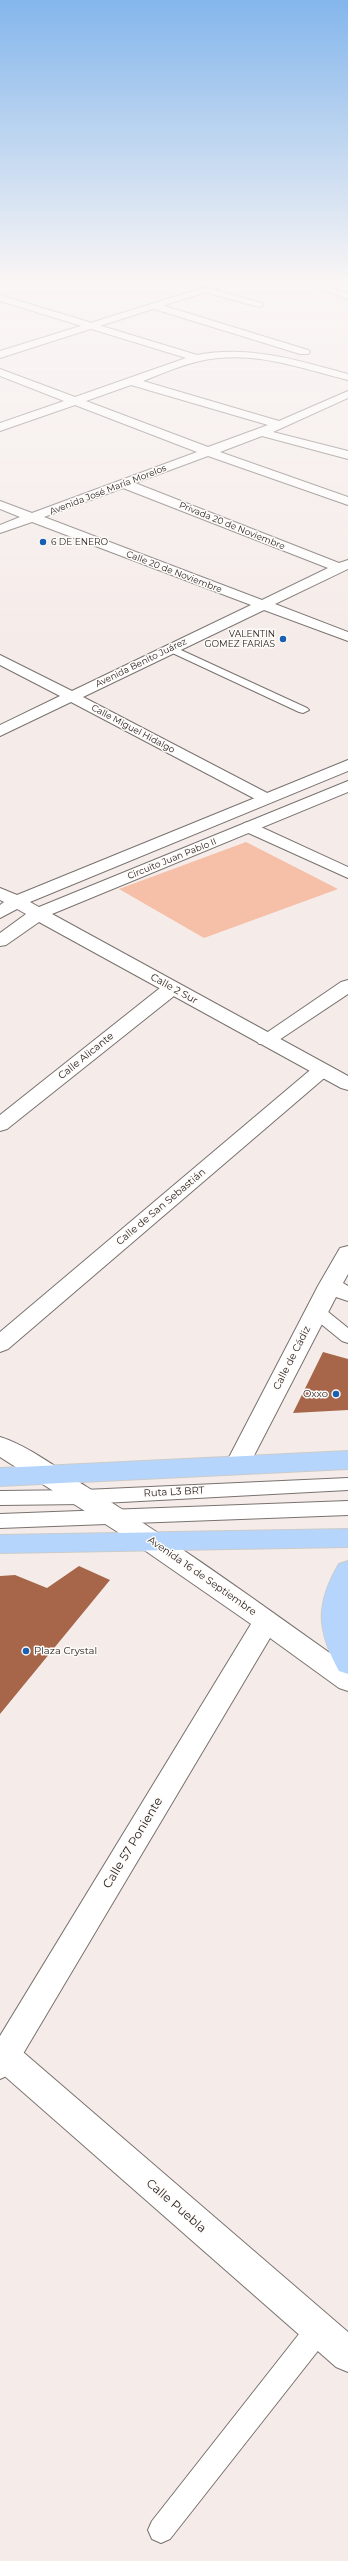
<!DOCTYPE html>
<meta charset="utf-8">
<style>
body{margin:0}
canvas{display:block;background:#f5ece9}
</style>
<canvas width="348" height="2561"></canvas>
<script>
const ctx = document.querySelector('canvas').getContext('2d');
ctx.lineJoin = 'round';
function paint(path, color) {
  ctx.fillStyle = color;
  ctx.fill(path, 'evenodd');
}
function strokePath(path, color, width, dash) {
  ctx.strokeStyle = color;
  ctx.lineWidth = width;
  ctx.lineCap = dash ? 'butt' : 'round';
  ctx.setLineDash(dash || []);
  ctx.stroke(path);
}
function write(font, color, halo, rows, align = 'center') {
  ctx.font = font + ' Montserrat,sans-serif';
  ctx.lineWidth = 3;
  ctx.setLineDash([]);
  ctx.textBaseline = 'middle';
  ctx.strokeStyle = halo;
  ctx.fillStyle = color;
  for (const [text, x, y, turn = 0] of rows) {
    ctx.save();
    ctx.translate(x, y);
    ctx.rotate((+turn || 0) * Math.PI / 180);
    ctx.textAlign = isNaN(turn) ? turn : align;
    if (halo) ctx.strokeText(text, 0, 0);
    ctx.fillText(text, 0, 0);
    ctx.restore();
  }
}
paint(new Path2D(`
 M246,842L338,889L204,938L119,889Z`), '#f5bfa8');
paint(new Path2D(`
 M323,1352L348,1359V1410L293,1413Z
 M79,1566L110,1580L0,1714V1576L15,1575L47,1588Z`), '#a7664a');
const lane = new Path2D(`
 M207,288L262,303L263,305L259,307L204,292L203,290Z
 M170,645L307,708L309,710L303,713L299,712L166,650V646Z
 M316,1306L322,1307L348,1328V1343L342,1341L310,1315L308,1311L310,1307Z
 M348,1478V1490L84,1504L0,1505V1491L84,1490Z
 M348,1501V1515L0,1528V1514Z
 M319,2316L328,2320L332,2329L328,2338L170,2539L161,2543L152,2539L148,2530L152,2521L310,2320Z`);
const street = new Path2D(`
 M301,282H315L348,293V299Z
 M0,295L197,355C250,345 297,360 348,374V380C300,368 251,349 200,361C181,365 161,374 143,381L279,421L348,391V398L273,432L348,451V459L262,436L220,452L348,497V505L208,456L135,483L339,563L348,560V569L275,604L348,632V641L264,610L83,697L271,795L273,798L271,801H259L71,702L0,736V725L60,696L0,665V655L72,691L251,605L32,522L0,533V525L20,517L0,509V501L32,513L197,452L75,405L0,431V423L64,401L0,376V369L75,397L186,358L0,301ZM131,385L268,425L208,447L86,401ZM123,488L328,568L262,600L44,517Z
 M155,303L308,350L310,352L308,354H300L151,308L150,306Z
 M250,822L348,867V878L244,831L242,827L244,823Z
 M348,980V994L273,1044H259L256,1040L341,982Z
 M172,982L179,984L181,988L179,992L7,1129L0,1131V1115L165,984Z
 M322,1064L329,1066L332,1070L329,1074L8,1349L0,1352V1332L315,1066Z
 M348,1246V1274L343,1283L348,1286V1301L336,1297L246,1471L237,1474L228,1471L225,1465L318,1286L340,1248Z
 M5,2042L16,2046L348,2332V2372L336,2367L0,2072V2043Z`);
const secondary = new Path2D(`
 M222,282H237L0,358V351Z
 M348,760V771L30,902L39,907L348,781V792L52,914L348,1076V1090L341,1088L39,922L6,945L0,946V933L26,914L17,909L0,918V905L4,902L0,900V888L17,895Z
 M0,1437C29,1446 61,1471 87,1487C177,1543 262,1605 348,1666V1691L339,1688L270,1638L11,2074L0,2079V2036L251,1624L124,1536L0,1457Z`);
const primary = new Path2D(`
 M348,1451V1469L0,1486V1468Z
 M348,1529V1547L0,1553V1535Z
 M348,1561V1674L339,1671C317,1630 315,1605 339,1564Z`);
strokePath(lane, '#79726f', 2);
strokePath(street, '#79726f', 2);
strokePath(secondary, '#79726f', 2);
strokePath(primary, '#cbcbca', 2);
paint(lane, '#fff');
paint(street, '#fff');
paint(secondary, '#fff');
paint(primary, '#b5d5fd');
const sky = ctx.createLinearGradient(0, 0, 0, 640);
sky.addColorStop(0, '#84b6ec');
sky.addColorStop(0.44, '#faf6f5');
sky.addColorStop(1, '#faf6f500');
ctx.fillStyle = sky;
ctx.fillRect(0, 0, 348, 640);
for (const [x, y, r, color] of [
 [43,542,4,"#1860b0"],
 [283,639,4,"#1860b0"],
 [336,1394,4,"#1860b0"],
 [26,1651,4,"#1860b0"]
]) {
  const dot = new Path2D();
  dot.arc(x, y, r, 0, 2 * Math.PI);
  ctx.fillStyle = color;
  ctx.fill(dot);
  strokePath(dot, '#fefbf9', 1.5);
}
write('9px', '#282523', '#fefbf9', [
 ["Avenida José María Morelos",108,490,-21],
 ["Privada 20 de Noviembre",232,526,22],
 ["Calle 20 de Noviembre",174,572,21],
 ["Avenida Benito Juárez",141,663,-26],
 ["Calle Miguel Hidalgo",133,729,28],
 ["Circuito Juan Pablo II",172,859,-22]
]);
write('9px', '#282523', '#fefbf9', [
 ["6 DE ENERO",51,542],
 ["VALENTIN",275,634,"right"],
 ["GOMEZ FARIAS",275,644,"right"]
], 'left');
write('10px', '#282523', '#fefbf9', [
 ["Calle 2 Sur",174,989,29],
 ["Calle Alicante",86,1056,-39],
 ["Calle de San Sebastián",161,1207,-40],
 ["Calle de Cádiz",292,1358,-63],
 ["Ruta L3 BRT",174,1492,-3],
 ["Avenida 16 de Septiembre",202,1576,35]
]);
write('10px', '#282523', '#fefbf9', [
 ["Oxxo",328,1394],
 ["Plaza Crystal",34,1651,"left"]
], 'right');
write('12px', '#282523', '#fefbf9', [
 ["Calle 57 Poniente",133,1843,-59],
 ["Calle Puebla",176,2206,41]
]);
</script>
